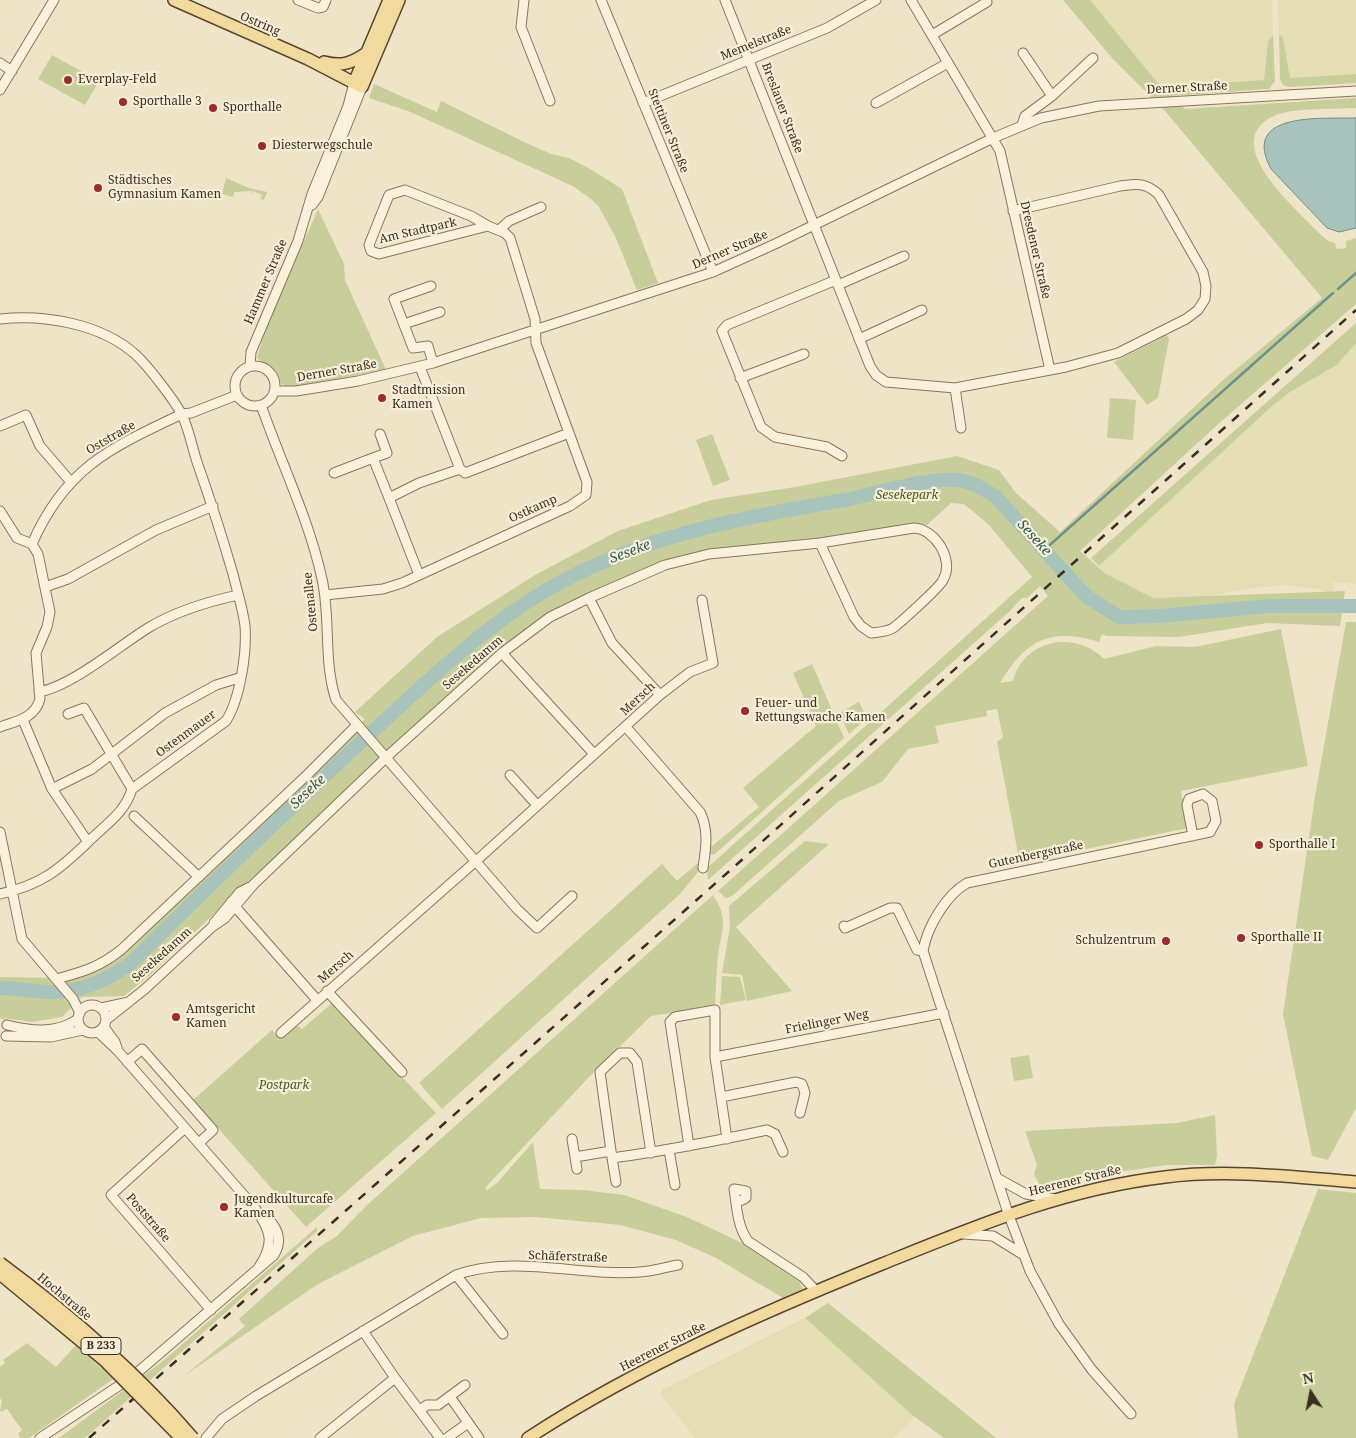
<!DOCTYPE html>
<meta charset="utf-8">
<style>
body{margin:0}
#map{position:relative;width:1356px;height:1438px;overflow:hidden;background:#efe4c7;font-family:"Noto Serif",serif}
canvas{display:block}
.north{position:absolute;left:1286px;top:1368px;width:50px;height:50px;-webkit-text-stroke:4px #f6eed7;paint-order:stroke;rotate:349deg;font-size:14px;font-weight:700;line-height:20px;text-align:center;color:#3b2e20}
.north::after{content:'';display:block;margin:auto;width:18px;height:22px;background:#3b2e20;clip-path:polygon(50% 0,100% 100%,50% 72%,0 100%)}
</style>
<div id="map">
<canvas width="1356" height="1438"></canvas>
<div class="north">N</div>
</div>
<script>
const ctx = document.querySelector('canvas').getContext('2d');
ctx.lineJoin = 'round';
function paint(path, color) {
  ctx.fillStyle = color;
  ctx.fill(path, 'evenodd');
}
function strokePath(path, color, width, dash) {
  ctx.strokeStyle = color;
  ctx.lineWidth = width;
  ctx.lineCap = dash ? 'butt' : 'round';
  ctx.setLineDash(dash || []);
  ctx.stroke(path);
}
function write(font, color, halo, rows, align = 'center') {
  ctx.font = font + ' "Noto Serif",serif';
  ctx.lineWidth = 4.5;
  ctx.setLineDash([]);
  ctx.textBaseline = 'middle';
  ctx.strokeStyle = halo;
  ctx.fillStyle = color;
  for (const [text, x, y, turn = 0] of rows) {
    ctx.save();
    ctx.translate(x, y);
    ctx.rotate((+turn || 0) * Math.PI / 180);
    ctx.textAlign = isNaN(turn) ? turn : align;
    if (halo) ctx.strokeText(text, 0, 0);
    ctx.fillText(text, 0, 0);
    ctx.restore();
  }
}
paint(new Path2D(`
 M1090,0H1272L1273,35L1268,41L1264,80L1161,87Z
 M1278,0H1356V74L1290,78L1283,38L1279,34Z
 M1356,343V584L1334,582L1332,598L1319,589L1287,585L1259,587L1204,597L1164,600L1151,598L1106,574L1099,566L1271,407L1290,392L1337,365Z
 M805,1318L912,1415L913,1420L909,1424L893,1438H695L666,1401L661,1394L662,1390Z`), '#e5deb4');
paint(new Path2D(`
 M1063,0H1090L1161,87L1264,80L1268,41L1273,35L1275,81L1269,89L1171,96L1185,109L1356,98V108C1336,109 1293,108 1276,115C1215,141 1297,209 1318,232L1328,241L1335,243L1337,249L1346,248V241L1356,238V304L1215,427L1080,551L1106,574L1153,598L1345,591L1340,626L1267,623L1179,637L1107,636L1102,634L1099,642C1050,627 1026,640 1000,683L1013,681C1024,639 1075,630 1104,659L1156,646L1195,647L1281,629L1308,766L1181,791L1188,828L1023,862L1019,859L997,742L1003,737L997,709L986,711L987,716L935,726L939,743L908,749L882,782L839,801L732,896L726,898L718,891L1048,596L1040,586L1027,598H1022L1010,611L708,880L707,868L1032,577L989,525L964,504L951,503L927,525L677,560L550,615L220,911L216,912L149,976L124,996L82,997L62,1017L32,1022L4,1018L14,1022L15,1024L0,1018V977L59,978L103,963L308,774L365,719L355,712L437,637L535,575L618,531L711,500L795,487L957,456L999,470L1016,493L1060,532L1222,381L1322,298L1165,111L1113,59Z
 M1279,34L1283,38L1290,78L1356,74V83L1288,87L1283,85L1280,79Z
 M52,55L99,81L85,105L38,79Z
 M374,84L437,112L441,101L522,141L551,154L569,158L592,170L622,189L658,283L637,290L615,236L599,207L591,199L574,187L553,177L408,111L369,98Z
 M226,178L249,188L267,192L264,200L260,199L262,195L253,191L252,194L251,191L234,192L233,197L222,194Z
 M318,209L344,264L345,280L386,370L289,387L281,384C277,365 269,368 257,358L265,331Z
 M1356,323V343L1337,365L1290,392L1271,407L1099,566L1091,558Z
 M1167,335L1169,339L1158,398L1147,405L1114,362Z
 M1110,398L1136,400L1133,440L1107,438Z
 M712,434L730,480L713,486L696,440Z
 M1346,622H1356V1108L1328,1160L1312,1156L1283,1014L1315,796Z
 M812,664L844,738L715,854L709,855L710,848L759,807L743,788L816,726L793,673Z
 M859,702L867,718L849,734L839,713Z
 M805,841L829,844L736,927L792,991L747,1001L742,975L722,973L730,927L729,906Z
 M699,862L698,872L680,894L442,1109L419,1083L662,864L677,881Z
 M713,895C729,919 722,929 718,955C716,972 716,990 715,1007L651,1016L589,1077L485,1188L487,1190L496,1184L533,1142L540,1189L583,1190L624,1195L687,1217L742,1243L799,1281L803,1289L783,1298L716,1258L676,1240L620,1225L536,1217L481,1218L413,1236L318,1284L184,1376L245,1326L239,1319L318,1248L337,1236L367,1205Z
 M722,976L740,977L746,1000L720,1005Z
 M332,1003L436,1113L306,1227L193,1100L272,1030L276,1035L292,1022L302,1029Z
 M1029,1055L1033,1078L1014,1081L1010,1058Z
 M1215,1115L1217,1156L1215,1165H1166L1085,1177L1041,1188L1034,1174L1037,1165L1025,1131L1177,1123Z
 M1318,1189L1356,1193V1438H1238L1234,1404Z
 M317,1227V1231L85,1438H59L163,1361Z
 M828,1303L996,1438H944L912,1415L805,1318Z
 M27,1343L56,1367L76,1345L113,1379L29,1438H20L18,1434L22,1430L7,1409L1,1412L0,1410L2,1401L0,1398V1367L5,1363L3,1360Z`), '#c7ce9a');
const water = new Path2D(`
 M1356,118V228L1339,232L1327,228L1271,169C1240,111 1322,119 1356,118Z`);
paint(water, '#a8c3bc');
strokePath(water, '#6e928a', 1);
strokePath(new Path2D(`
 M1338,289L1356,273
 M1043,551L1333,293`), '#6e928a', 2.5);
strokePath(new Path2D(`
 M0,988C17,988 34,992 50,992C79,993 107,980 130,964C210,885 290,807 373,731C428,681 481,629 545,591C636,537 742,517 845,500C876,494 928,477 957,480C971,481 983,489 995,496L1086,596L1119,617L1160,616L1269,606H1356`), '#a8c3bc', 14);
const minor = new Path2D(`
 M298,0L318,8L323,7L326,0
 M524,0L521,27L550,101
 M601,0L713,272
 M725,0L870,366L876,375L886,382L955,388L1066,367L1118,353L1186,319L1198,310L1205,299L1206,286L1203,272L1159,195C1147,183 1137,183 1120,186L1013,211
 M911,0L1000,151L1050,370
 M932,35L987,2
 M1023,53L1052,96
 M0,63L12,71
 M0,90L54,0
 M643,103L827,28L876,0
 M876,103L948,63
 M1022,125L1025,116L1052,96L1093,58
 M312,205L318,197L362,87
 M499,230L509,221L541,207
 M836,280L727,325L722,331L761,427L775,437L827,447L842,456
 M838,285L904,256
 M431,286L394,299L413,348L428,346L433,363
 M0,319C45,314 102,324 136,355C148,366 175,401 182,415C189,429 192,447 197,462C210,499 222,536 233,574C237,591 243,609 245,626C247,653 240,699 226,721L132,789C125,813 105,825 88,842C59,870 41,885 0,894
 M404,324L440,312
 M859,339L922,310
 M250,366L251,352L298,241L312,194L348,106L354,83
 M235 386a20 20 0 1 1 40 0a20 20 0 1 1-40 0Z
 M420,367L460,469L465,473L569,433
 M740,378L804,354
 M955,388L961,428
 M275,391H296L358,381L433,363L713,272L775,244L993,138L1041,118L1099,106L1356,91
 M261,405C281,463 309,519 322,579C331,619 323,661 336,700L517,909L537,928L572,896
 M0,426L26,415L40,446L70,481
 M373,458L387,453L380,434
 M334,473L373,458L389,498
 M0,511L17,538L32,544
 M32,544C65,468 110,448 182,414L191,413L237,395
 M419,575L389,498L419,483L460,469
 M45,587L68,579L156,530L213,506
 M325,595L383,589L402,583L570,506L586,495L587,482L536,343L535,319L510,238L505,233L488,226L379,254L371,251L369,245L389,195L405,190L471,216L488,226
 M589,598L612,643L660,695
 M502,653L594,754
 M39,692C72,686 119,646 148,628C176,611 206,602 238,595
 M68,714L84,708L132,789
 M23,720L52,789L88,842
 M0,727C17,721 35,718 40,699L36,653L47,627L50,612L38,554L32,544
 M626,727L700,812C709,830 706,848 703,868
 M510,775L537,805
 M52,789L92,769L165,713L216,685L239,678
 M134,816L199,877
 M0,832L22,939L73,999L80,1013
 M231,902L317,1000
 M214,923L240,892L250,887
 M844,926L845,928L890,908H897L917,950L923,951
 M56,979C83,972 100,967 122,949L308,774L357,725
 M327,991L402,1072
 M78 1019a14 14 0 1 1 28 0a14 14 0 1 1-28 0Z
 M101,1008L129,1002
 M106,1020L145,989L212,927L225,918L254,884L392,752L502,653L550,617L589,598L665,565L709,554L820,543L914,528C935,529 955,560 943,580C940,587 900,623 893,628C887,632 878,632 871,633L861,626L854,617L820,543
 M7,1025C31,1031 57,1034 78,1019
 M104,1027L115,1042L118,1051
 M98,1032L118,1051L255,1208C271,1231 275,1243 259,1267
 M281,1033L476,861L660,695L690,672L713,663L702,600
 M6,1036L51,1037L83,1030
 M715,1057L944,1013
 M127,1062L142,1049L213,1130L199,1143
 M721,1097L796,1082L802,1084L805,1093L800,1113
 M185,1128L111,1195L211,1310
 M572,1139L577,1169
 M689,1146L670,1022L675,1017L715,1010V1057L727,1139
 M669,1150L675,1185
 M651,1153L637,1062L630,1053H620L600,1072L612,1158C664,1151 716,1141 767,1130L775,1134L783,1152
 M575,1157L611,1151
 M612,1158L616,1182
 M997,1178L1026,1194L1055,1199
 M736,1203L746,1198V1191L734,1189C737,1207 737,1226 748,1241L803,1277L816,1291
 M963,1234L993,1236L1022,1254
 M456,1275L503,1334
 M363,1331L395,1378L440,1438
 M138,1372L274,1255C284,1238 276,1226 264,1214
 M453,1401L479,1438
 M420,1410L427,1405H438L465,1385
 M1131,1414L1092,1370L1059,1324L1030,1271L1008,1213L923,951C927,927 946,895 967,883L1210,832L1216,821L1212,801L1203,794L1189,799L1187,805L1193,836
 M40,1438L120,1385
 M206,1438L222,1419L256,1396L456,1275C515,1254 580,1277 640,1272C653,1271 666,1267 678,1265
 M320,1438L395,1378
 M447,1438L468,1423`);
const major = new Path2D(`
 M174,0L308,59L362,87L399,0
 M324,62C342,67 352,63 368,52
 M354,83L389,0
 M528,1438C639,1366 761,1313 882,1264C976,1226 1064,1189 1165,1177C1228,1169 1293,1177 1356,1182`);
strokePath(minor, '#8b765c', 11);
strokePath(major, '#594430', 14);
strokePath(minor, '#f9f1db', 9);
strokePath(major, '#f2da9f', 11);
strokePath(new Path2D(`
 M89,1438L726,874L1356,310`), '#3b2e20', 2.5, [9, 9]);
const majorBridge = new Path2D(`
 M0,1263C69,1314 137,1373 193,1438
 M0,1274L104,1360L181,1438`);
strokePath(majorBridge, '#594430', 14, []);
strokePath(majorBridge, '#f2da9f', 11);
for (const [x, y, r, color] of [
 [68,80,5,"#9b2c2b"],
 [123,102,5,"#9b2c2b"],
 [213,108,5,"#9b2c2b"],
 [262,146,5,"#9b2c2b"],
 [98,188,5,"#9b2c2b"],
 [382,398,5,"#9b2c2b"],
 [745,711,5,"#9b2c2b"],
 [1259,845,5,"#9b2c2b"],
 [1241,938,5,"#9b2c2b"],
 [1166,941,5,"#9b2c2b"],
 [176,1017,5,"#9b2c2b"],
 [224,1207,5,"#9b2c2b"]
]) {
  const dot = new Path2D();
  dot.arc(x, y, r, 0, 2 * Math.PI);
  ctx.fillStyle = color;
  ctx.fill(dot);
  strokePath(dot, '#f6eed7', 2);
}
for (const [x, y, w] of [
 [101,1346,40]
]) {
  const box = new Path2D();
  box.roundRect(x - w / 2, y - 8.5, w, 17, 4);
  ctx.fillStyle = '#f6eed7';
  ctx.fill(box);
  strokePath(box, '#3b2e20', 1);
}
write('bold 11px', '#3b2e20', null, [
 ["B 233",101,1346]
]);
write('12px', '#3b2e20', '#f6eed7', [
 ["Ostring",260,24,23],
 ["Memelstraße",756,43,-22],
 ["Derner Straße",1187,88,-3],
 ["Breslauer Straße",782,108,69],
 ["Stettiner Straße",668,131,68],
 ["Am Stadtpark",418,231,-13],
 ["Derner Straße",730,250,-23],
 ["Dresdener Straße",1035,250,77],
 ["Hammer Straße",266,282,-67],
 ["Derner Straße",337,371,-10],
 ["Oststraße",111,438,-30],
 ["Ostkamp",533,509,-24],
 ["Ostenallee",311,602,-96],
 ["Sesekedamm",473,663,-41],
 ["Mersch",638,699,-43],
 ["Ostenmauer",186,734,-36],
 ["Gutenbergstraße",1036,855,-12],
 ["Sesekedamm",162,955,-42],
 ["Mersch",336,967,-41],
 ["Frielinger Weg",827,1022,-11],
 ["Heerener Straße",1075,1181,-14],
 ["Poststraße",148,1218,49],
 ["Schäferstraße",568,1257,2],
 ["Hochstraße",64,1297,40],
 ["Heerener Straße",663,1347,-27]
]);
write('12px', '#3b2e20', '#f6eed7', [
 ["Everplay-Feld",78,80],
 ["Sporthalle 3",133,102],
 ["Sporthalle",223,108],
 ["Diesterwegschule",272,146],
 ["Städtisches",108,181],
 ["Gymnasium Kamen",108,195],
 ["Stadtmission",392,391],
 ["Kamen",392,405],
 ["Feuer- und",755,704],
 ["Rettungswache Kamen",755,718],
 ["Sporthalle I",1269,845],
 ["Sporthalle II",1251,938],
 ["Schulzentrum",1156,941,"right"],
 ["Amtsgericht",186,1010],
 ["Kamen",186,1024],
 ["Jugendkulturcafe",234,1200],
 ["Kamen",234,1214]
], 'left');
write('italic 12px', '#4b5826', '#f6eed7', [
 ["Sesekepark",907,496],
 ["Postpark",284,1086]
]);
write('italic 14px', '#2f5b59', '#f6eed7', [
 ["Seseke",1034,538,48],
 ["Seseke",630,552,-21],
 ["Seseke",308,792,-43]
]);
</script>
